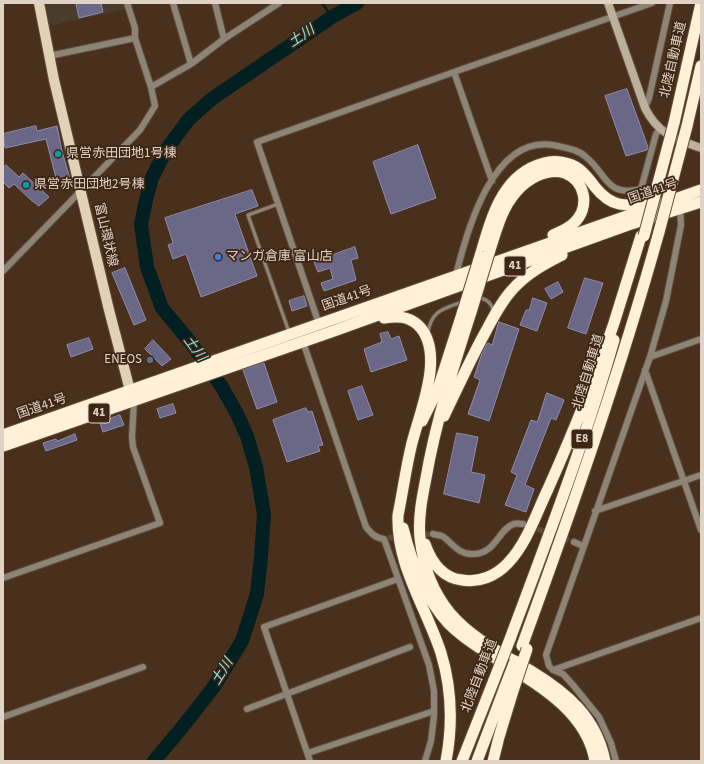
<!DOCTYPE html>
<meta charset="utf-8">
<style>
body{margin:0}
#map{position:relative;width:704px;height:764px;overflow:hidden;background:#48301d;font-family:"Source Sans 3",sans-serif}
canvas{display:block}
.frame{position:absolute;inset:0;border:4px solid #e1d2c6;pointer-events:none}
</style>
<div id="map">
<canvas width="704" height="764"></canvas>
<div class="frame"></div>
</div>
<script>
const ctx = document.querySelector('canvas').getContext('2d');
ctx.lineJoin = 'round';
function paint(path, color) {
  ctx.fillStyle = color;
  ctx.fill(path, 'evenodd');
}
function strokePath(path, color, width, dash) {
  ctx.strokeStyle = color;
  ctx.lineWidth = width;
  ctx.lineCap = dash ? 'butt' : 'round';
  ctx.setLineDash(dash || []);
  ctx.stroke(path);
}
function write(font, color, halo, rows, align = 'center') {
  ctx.font = font + ' "Source Sans 3","Noto Sans JP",sans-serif';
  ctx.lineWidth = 3.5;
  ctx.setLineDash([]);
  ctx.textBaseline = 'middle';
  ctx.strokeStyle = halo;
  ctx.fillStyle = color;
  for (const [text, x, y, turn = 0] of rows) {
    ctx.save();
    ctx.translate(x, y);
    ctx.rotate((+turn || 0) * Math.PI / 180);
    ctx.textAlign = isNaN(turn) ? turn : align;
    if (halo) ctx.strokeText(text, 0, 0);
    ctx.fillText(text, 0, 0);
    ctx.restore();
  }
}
paint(new Path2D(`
 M46,3H124L126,9L49,26Z`), '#483c2c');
strokePath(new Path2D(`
 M322,3L332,17`), '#022021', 2.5);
strokePath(new Path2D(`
 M154,761L184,725L213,688L242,641L257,594L261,557L264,514L256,467L247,436L237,414L222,387L191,343L162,308L147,267L141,224L146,200L152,178L166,150L189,119L213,98L332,17L357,3`), '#022021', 14);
const building = new Path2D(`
 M80,3H101L103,12L79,18L76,4Z
 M627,89L648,147L647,150L626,156L605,96Z
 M36,126L37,131L57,126L62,151L70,179L57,182L46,139L5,148L3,134Z
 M418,145L436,198L391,214L373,162Z
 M6,165L19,177L23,173L49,197L39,206L31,200L14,184L9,188L3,182V168Z
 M252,190L258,206L235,214L257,276L201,297L186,254L173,259L168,245L173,243L165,218Z
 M355,247L358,258L351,260L356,280L324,291L321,283L333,279L330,268L318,272L314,262Z
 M125,268L146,320L134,325L112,273Z
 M585,278L603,283L586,334L568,328Z
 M558,282L563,292L551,299L545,289Z
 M304,296L307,306L292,311L289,301Z
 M533,298L547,303L537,331L520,325L526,310H529Z
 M499,322L519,329L489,421L468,414L480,380L474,377L482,353L487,344L488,343L492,345Z
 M388,332L391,339L399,336L407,360L371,372L364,349L382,342L380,334Z
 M89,338L93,349L71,357L67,345Z
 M153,340L171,359L162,366L145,349Z
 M264,363L277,402L257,409L243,370Z
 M362,386L373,415L358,420L348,391Z
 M547,393L564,400L556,420L551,418L525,485L534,489L526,512L505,505L517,475L511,472L531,420L537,422Z
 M173,404L176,413L160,418L157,409Z
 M306,408L308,412L312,411L323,445L318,446L320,451L287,462L273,420Z
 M120,415L124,425L103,432L100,423Z
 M457,433L478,437L471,472L485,475L479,503L444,494Z
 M75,434L77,440L46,451L43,443L56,439L57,441Z`);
paint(building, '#6a6886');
strokePath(building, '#8e8cab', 1);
strokePath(new Path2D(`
 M529,526L574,542
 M388,538L433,534`), '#5f4836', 6, [6, 3]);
const lane = new Path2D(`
 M278,204L248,215L289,332
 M477,298C486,298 491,302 493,310
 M428,333C431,310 444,309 462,302`);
const street = new Path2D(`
 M127,3L135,28V38
 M173,3L191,64
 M224,39L279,3
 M49,56L135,38L151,87
 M454,72L492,181
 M645,108L649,98L670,3
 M3,271L140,130L155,106L151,87L191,64L224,39L215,3
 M456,275C467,230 494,130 558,146C567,148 579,150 586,157C608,175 605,197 641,189L656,134L660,129
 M319,324L257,142L454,72L652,3
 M303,342L366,527C371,533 375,538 384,539L429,665L434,691V716L431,741L425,761
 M650,357L701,339
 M645,370L701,530
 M595,511L701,475
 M433,534C435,535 439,535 442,536C452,542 458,555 473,554C496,554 499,528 514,524C516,523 520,524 523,524
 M574,542L583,546
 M3,578L160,523L133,447L132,437L134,401
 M553,670L701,618
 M247,709L410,647
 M3,717L143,667
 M308,753L434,711
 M310,761L264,627L398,579
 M616,761L611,743L599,717L573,685L563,674L553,670L549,666L546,655L650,357L666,301L681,225L680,207`);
const secondary = new Path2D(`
 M608,3L645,108C658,134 675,139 701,148`);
const primary = new Path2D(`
 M39,3L54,80L109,310L132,398`);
const highway = new Path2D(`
 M674,123L701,3
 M687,126L701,66
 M489,253C496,232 501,209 516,192C527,179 547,167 565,173C586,181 590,208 574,223C568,229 560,232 553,235
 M480,256C491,220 501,174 544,163C555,160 569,162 579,169C585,174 590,180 595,187C611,207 625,207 649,203
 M472,309C454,365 436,420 426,478C422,498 418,518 420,538C423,565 432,591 450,613C471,638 503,654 531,671C567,693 596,717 605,761
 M384,318C397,316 408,316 418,325C446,352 420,411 412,443C406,467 403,491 398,515C396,565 426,607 441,653C452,689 453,724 446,761
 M444,416C458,387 471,358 486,331C494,316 501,302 512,290C526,274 544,264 562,255
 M422,421L438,389L463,311
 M3,435L701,190
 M3,446L331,332L628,225L701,202
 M403,528C411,560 425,598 448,623C493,668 583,691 595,761
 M425,544C431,561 442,578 462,580C479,583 496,576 508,563C527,543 536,514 548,489C572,435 595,379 614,323C623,294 632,265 641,236
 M510,639C547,540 585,441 614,340
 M522,646C572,509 620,372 659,232
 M462,761L494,680
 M477,761L505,687
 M493,761L499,737L513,691`);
strokePath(lane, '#644d3b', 5);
strokePath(street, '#644d3b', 8);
strokePath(secondary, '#644d3b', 10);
strokePath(primary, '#644d3b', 12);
strokePath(highway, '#644d3b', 13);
strokePath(lane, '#8b8477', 3);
strokePath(street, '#8b8477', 6);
strokePath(secondary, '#bbb09b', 8);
strokePath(primary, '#dfd2b7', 10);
strokePath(highway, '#fef1d7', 11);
const highwayBridge = new Path2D(`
 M659,232L687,126
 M644,236L674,123
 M472,309L489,253
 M463,311L480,256
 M494,680L510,639
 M505,687L515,661
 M513,691L527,649`);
strokePath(highwayBridge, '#644d3b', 13, []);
strokePath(highwayBridge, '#fef1d7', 11);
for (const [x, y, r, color] of [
 [58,154,4,"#0f9aa8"],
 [26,185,4,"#0f9aa8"],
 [218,257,4,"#3f7fe0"],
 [150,360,4,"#5c6f8a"]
]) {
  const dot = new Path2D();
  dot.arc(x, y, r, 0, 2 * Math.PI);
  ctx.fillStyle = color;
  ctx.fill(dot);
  strokePath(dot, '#3d2613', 1.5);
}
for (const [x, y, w] of [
 [515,266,22],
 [99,413,22],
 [582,439,22]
]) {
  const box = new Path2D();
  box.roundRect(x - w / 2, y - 10, w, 20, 3);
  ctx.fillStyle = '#3d2613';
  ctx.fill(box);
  strokePath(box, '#e1d2c6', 1);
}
write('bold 12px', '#e1d2c6', null, [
 ["41",515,266],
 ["41",99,413],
 ["E8",582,439]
]);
write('13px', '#e1d2c6', '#3d2613', [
 ["北陸自動車道",674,60,-77],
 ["国道41号",653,192,-19],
 ["富山環状線",105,235,77],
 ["国道41号",347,299,-19],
 ["北陸自動車道",589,372,-73],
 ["国道41号",42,407,-19],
 ["北陸自動車道",480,676,-69]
]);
write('13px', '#e1d2c6', '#3d2613', [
 ["県営赤田団地1号棟",66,154],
 ["県営赤田団地2号棟",34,185],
 ["マンガ倉庫 富山店",226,257],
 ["ENEOS",142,360,"right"]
], 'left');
write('italic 14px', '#89e6e9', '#3d2613', [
 ["土川",302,37,-34],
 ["土川",194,349,53],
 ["土川",223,672,-58]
]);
</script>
